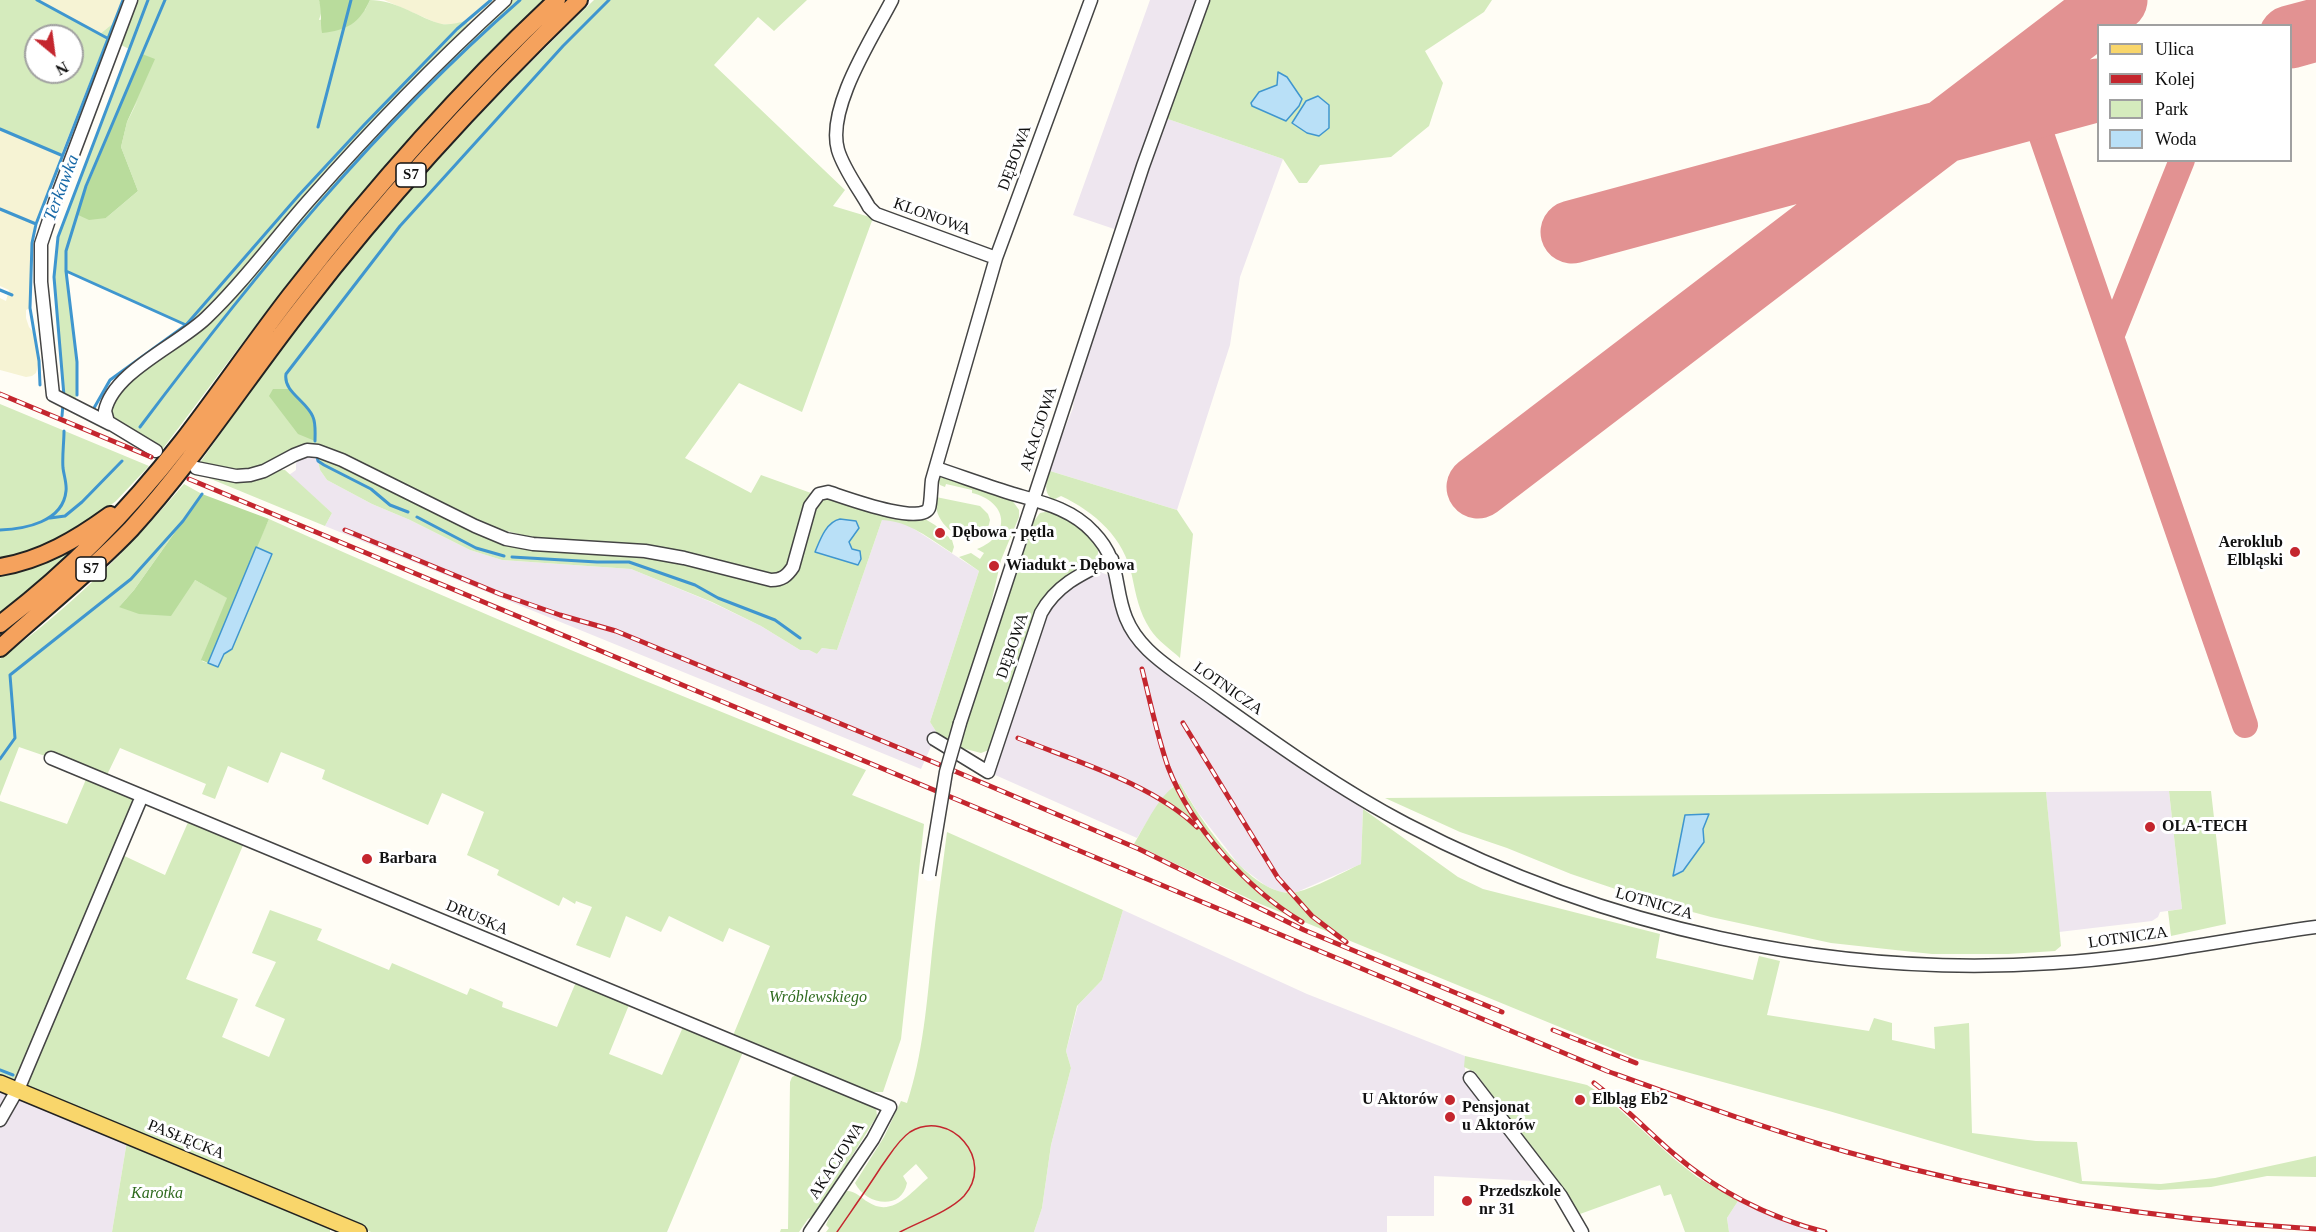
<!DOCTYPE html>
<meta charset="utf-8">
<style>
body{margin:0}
#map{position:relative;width:2316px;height:1232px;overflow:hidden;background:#fffdf5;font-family:"Times New Roman",serif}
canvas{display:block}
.legend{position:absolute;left:2097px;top:24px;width:195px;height:138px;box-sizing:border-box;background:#fff;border:2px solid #a0a0a0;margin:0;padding:8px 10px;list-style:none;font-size:18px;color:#111}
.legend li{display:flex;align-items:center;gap:12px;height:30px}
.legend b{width:30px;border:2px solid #a0a0a0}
.north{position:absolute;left:24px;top:24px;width:60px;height:60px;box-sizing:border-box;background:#fff;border:2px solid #a0a0a0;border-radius:50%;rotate:151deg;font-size:16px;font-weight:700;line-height:24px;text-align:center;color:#111}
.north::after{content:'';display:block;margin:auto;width:21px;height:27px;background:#c4262e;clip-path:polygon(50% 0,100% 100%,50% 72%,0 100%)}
</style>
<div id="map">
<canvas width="2316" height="1232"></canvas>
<ul class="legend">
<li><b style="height:8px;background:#f9d66b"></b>Ulica</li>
<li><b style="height:8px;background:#c4262e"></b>Kolej</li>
<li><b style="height:16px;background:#d5ebbd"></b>Park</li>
<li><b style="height:16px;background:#b9e0f7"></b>Woda</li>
</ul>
<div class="north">N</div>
</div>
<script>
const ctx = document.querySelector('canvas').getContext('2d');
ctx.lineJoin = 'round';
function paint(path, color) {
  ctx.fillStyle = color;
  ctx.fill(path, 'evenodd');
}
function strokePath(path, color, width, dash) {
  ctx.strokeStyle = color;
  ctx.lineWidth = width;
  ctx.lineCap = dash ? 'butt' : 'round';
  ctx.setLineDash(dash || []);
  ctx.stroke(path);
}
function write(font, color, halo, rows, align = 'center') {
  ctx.font = font + ' "Times New Roman",serif';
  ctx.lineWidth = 6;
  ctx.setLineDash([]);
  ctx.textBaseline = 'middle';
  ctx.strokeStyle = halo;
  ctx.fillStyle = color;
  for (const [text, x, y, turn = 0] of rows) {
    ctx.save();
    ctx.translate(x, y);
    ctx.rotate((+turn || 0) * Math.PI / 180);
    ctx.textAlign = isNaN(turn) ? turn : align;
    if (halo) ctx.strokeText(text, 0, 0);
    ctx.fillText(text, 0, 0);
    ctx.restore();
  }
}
paint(new Path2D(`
 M1150,0H1199L1117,230L1073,215Z
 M1165,118L1283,159L1240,277L1230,345L1177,510L1050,471L1055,452L1073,408L1075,386Z
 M310,456L317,457L320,470L327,480L372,504L410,520L470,550L502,560L631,569L711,602L761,626L800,650H809L817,654L822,648L837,650L882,520H895L908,525L979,571L930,722L937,733L921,769L325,526L332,513L289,475L296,470V460Z
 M1100,572L1108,575L1111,579L1123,626L1134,643L1145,656L1363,809L1361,864L1297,892H1280L1266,886L1240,866L1197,811L1180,783L1172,787L1148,820L1137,838L993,774L1046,615L1065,590Z
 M2169,791L2182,909L2160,912L2158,917L2152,921L2059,932L2046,792Z
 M1123,910L1307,994L1465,1056V1080L1472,1087L1548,1184L1534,1181L1434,1176V1216H1387V1232H1034L1042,1208L1051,1145L1071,1068L1066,1051L1078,1005L1102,980Z
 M0,1091L127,1141L112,1232H0Z
 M1738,1201L1753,1209L1821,1232H1729L1727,1218Z`), '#eee6ef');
paint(new Path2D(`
 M37,0H124L116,21L100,34Z
 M384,0H505L472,31L466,22L455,24H439Z
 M0,129L61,155L36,224L32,243L30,308L26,310V318L29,327L33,332L39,361L36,373L32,376L26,377L0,370V298L6,301L9,290L0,286Z`), '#f6f3d4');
paint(new Path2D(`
 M0,0H37L100,34L116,21L123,0H319L322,10L319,20L365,10L370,0C395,0 414,15 438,23C446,26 457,23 466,21L472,31L505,0H543C470,71 401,145 336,224C275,297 219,375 161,451L111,425L109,399L194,328L66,271C69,298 84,379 75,401L64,396L54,277L58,237L129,49L107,38L61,155L0,129ZM36,36H72V72H36ZM138,100L127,122L121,147L138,191L106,218L76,214Z
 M594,0H807L774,31L758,17L714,65L845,190L833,206L873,218L802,412L739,383L685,458L751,493L761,475L811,493L788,568L776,575L641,544L530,537L484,525L311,445C287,447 283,459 264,466C242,475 221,468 199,464C244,400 291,336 340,274C417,176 505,87 594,0Z
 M1208,0H1492L1484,12L1425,51L1443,83L1429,126L1391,157L1320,165L1307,183H1299L1283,159L1165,118Z
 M0,404L149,466L116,501L73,534L0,562Z
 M317,457L332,461L486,536L646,554L775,586L786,584L794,576L816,505L826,497L904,517L925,519L935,525L952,540L954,547L952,553C930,539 909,521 882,520L837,650L822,648L817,654L809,650H800L761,626L712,602L631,569L502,560L470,550L410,520L372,504L327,480L320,470Z
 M279,470H285L332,513L325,526L194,472L261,478Z
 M1050,471L1177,510L1193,534L1180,658C1170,649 1157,640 1150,629C1139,612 1136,595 1132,576C1124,538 1095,512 1061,496L1053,500C1042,491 1047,482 1050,471Z
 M943,477L1012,500L1019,510V517L1001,560L984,634L949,742L937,733L930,722L979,571L959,557L971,553L980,559L984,553L977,549C1013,535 1007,501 972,493V490L946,484L945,487L940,485L938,479Z
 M184,484L202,494L134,590L119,607L195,580L228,598L202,661L218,667L271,553L256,547L269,519C466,608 665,690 866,770L852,795L924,824L901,1039L883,1092H869L732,1038L770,946L729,928L723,942L669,916L661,932L626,916L610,958L576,945L592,907L576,901L575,904L563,897L559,906L497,875L499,870L467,855L484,812L442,793L428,825L322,779L325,770L281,752L268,783L228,766L215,799L202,794L206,784L120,748L106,777L19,747L0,796V659C72,606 126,552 184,484Z
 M936,497L980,506L988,514L990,520C985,555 931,534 936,497Z
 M1050,511C1062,517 1113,542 1094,561C1083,573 1064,577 1051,590L989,750L981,753L958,747L1034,521L1040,513Z
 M71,550C66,564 15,601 0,613V573Z
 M87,777L141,799L118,853L165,875L189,820L244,843L186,979L238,999L222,1037L269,1057L285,1019L255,1006L276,962L252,953L270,910L322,929L317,940L389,970L392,963L467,995L470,988L503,1002L502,1007L557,1027L576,982L629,1005L609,1054L662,1075L683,1027L743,1052L667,1232H371L0,1077V801L67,824Z
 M1180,783C1198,816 1253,902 1297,892C1315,888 1343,872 1361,864L1363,809L1458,877L1483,889L1660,934L1656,958L1753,980L1759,956L1780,961L1767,1015L1869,1031L1874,1018L1892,1023V1040L1935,1049L1934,1027L1969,1023L1972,1133L2036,1141L2077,1142L2082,1181L2161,1184L2215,1178L2316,1156V1177L2267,1176L2211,1187L2159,1190L2081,1184L2016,1166L1829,1111L1635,1058L1258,903L1134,844C1145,826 1161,791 1180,783Z
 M2169,791H2211L2226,924L2171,936L2168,911L2182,909Z
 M2046,792L2061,946L2055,951L2008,954H1932L1831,943L1711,917L1648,900L1571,874L1507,848L1460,832L1385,798Z
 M947,832L1123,910L1102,980L1077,1006L1066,1051L1071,1068L1051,1145L1042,1208L1034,1232H826L829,1228L826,1225L835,1204L847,1191C856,1191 861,1198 868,1202C892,1218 910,1193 928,1178L916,1164L903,1176L907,1183C901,1212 865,1204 855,1183L884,1137L901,1101L907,1103C923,1055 927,1002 932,952C936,912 942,872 947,832Z
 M1465,1056L1587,1085L1606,1097L1673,1158L1697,1177L1738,1201L1727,1218L1729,1232H1685L1671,1194L1664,1196L1660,1185L1580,1214L1475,1072L1464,1067Z
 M798,1074L871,1104L876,1108L877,1116L815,1215L808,1219L799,1232H780L781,1229H788L790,1082L792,1077Z
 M127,1141L330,1227V1232H112Z`), '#d5ebbd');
paint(new Path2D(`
 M319,0H370C359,24 347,30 322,33C320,22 322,12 319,0Z
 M142,54L155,59L127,122L121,147L138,191L106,218L89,220L76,214Z
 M273,389H290C309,409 315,412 315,441L298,434L269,396Z
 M202,494L269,519L208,663L201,660L227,598L195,580L171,616L139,614L119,607L134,590Z`), '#b9dc9c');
const water = new Path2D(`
 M1278,72L1287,77L1302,99L1299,106L1286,121L1252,106L1251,103L1259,92L1277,85Z
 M1318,96L1329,105V128L1319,136L1307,133L1292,123L1306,101Z
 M840,519L856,521L859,528L849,542L852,549L860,551L861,559L858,565L815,552C820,540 826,522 840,519Z
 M256,547L272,554L232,649L224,654L218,667L208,663Z
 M1709,814L1703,829L1704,842L1683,871L1673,876L1685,815Z`);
paint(water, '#b9e0f7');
strokePath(water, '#3f96cf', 1.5);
strokePath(new Path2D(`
 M37,0L107,38
 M318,127L351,0
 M0,129L61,155
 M0,209L36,224
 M66,271L186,325
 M0,290L12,295
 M40,385L39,361L30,308L32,243L36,224L123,0
 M77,395V362L66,271V251L86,186L165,0
 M64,396L54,277L58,237L148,0
 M94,408L110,380L186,325L299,195L364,125L457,29L491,0
 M62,416L63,404
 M140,427C255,274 376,126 520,0
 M315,441C315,433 316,424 313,417C307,401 283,392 286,374L400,226L563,46L609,0
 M317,457L318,461L324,465L371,489L390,505L408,512
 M417,517L476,548L504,556
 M50,518L65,516L82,502L122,461
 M0,530C25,529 63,522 66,491C67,484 64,476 63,468C62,456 64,443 64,431
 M512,557L597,562H629L695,585L718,598L775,620L800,638
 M0,759L15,738L10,675L131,579L183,521L202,494
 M0,1070L13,1075`), '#3f96cf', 3);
strokePath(new Path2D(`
 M2032,108L2245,725
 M2111,337L2182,160`), '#e29292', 26);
strokePath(new Path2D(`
 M2290,37L2316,30
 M1572,232L2098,90
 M1478,487L2116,0`), '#e29292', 63);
const minor = new Path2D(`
 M892,0C873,37 826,108 838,150C844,170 859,189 869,207L876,214L996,258
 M110,424L53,395L41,282V244L55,202L131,0
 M156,451L108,422L105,411C113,372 178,345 206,318C245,281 276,237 311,198C372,129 437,62 505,0
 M196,468L236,476L250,475L264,471L294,455L307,450L318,451L342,460L475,526L506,539L533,544L645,551L684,558L771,580C782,580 787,576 793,567L810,506L819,494L828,492C844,497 921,526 929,508C931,503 931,487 932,480L996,258L1091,0
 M936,468C960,476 985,485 1010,493C1040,502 1071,508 1093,532C1122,562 1113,586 1126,618C1136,643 1157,659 1178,674C1252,726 1326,782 1406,824C1605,928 1829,978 2053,963C2142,958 2228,939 2316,927
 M960,723L1143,166L1203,0
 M934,739L988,772L1041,613C1057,584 1083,573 1112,559
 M51,758L890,1107L873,1139L810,1232
 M1470,1078L1561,1196L1582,1232
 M0,1120L20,1085L142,796`);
const major = new Path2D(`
 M0,1083L359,1232`);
const highway = new Path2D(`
 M0,567C42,560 77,539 110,515
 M0,624C69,572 129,510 182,442C219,394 253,344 290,296C372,191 459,91 557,0
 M0,648C44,608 90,572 131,529C194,460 245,380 303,306C387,197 480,96 579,0`);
strokePath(minor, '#444', 15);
strokePath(major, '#222', 18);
strokePath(highway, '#222', 20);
strokePath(minor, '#fff', 12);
strokePath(major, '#f9d66b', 15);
strokePath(highway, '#f5a25d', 16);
strokePath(new Path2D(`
 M837,1232C852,1210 867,1189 881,1167C890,1155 898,1140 910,1132C950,1108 996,1160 964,1196C950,1211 919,1222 900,1232`), '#c4262e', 1.5);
const rail = new Path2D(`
 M0,394L151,457
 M189,479L1607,1071C1687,1100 1766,1129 1847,1152C2000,1195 2158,1220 2316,1229
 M345,530L500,594L560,615L616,631L926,759L1139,849L1304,930L1502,1012
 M1142,669C1150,701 1157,735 1168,767C1191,827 1247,889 1302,922
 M1183,723L1278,878L1312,916L1346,942
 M1018,738C1075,761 1153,784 1197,827
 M1553,1030L1636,1063
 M1594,1083C1622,1104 1647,1131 1674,1154C1717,1191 1770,1218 1825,1232`);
strokePath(rail, '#c4262e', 5);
strokePath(rail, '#fff', 3, [9]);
const minorBridge = new Path2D(`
 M929,875L946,772L960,723`);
strokePath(minorBridge, '#444', 15, []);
strokePath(minorBridge, '#fff', 12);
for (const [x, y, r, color] of [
 [940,533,6,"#c4262e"],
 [2295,552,6,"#c4262e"],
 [994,566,6,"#c4262e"],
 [2150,827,6,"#c4262e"],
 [367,859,6,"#c4262e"],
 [1450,1100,6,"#c4262e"],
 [1580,1100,6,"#c4262e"],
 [1450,1117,6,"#c4262e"],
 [1467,1201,6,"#c4262e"]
]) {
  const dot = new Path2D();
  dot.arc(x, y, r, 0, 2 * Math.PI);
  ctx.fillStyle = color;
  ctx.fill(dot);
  strokePath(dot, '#fff', 2);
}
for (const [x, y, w] of [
 [411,175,30],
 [91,569,30]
]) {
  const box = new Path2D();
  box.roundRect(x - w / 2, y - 12, w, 24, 4.5);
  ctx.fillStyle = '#fff';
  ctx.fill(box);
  strokePath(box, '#111', 1.5);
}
write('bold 15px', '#111', null, [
 ["S7",411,175],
 ["S7",91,569]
]);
write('16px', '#111', '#fff', [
 ["DĘBOWA",1015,158,-70],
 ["KLONOWA",932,217,20],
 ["AKACJOWA",1039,429,-72],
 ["DĘBOWA",1013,646,-71],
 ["LOTNICZA",1228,689,35],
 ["LOTNICZA",1654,904,16],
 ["DRUSKA",477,918,23],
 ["LOTNICZA",2128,938,-8],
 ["PASŁĘCKA",186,1140,22],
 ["AKACJOWA",837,1161,-57]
]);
write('bold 16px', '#111', '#fff', [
 ["Dębowa - pętla",952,533],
 ["Aeroklub",2283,543,"right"],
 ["Elbląski",2283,561,"right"],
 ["Wiadukt - Dębowa",1006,566],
 ["OLA-TECH",2162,827],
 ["Barbara",379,859],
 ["U Aktorów",1438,1100,"right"],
 ["Elbląg Eb2",1592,1100],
 ["Pensjonat",1462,1108],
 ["u Aktorów",1462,1126],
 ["Przedszkole",1479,1192],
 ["nr 31",1479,1210]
], 'left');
write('italic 16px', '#2f6b1f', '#fff', [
 ["Wróblewskiego",818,998],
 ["Karotka",157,1194]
]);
write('italic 18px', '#1768a6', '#fff', [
 ["Terkawka",62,188,-69]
]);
</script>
